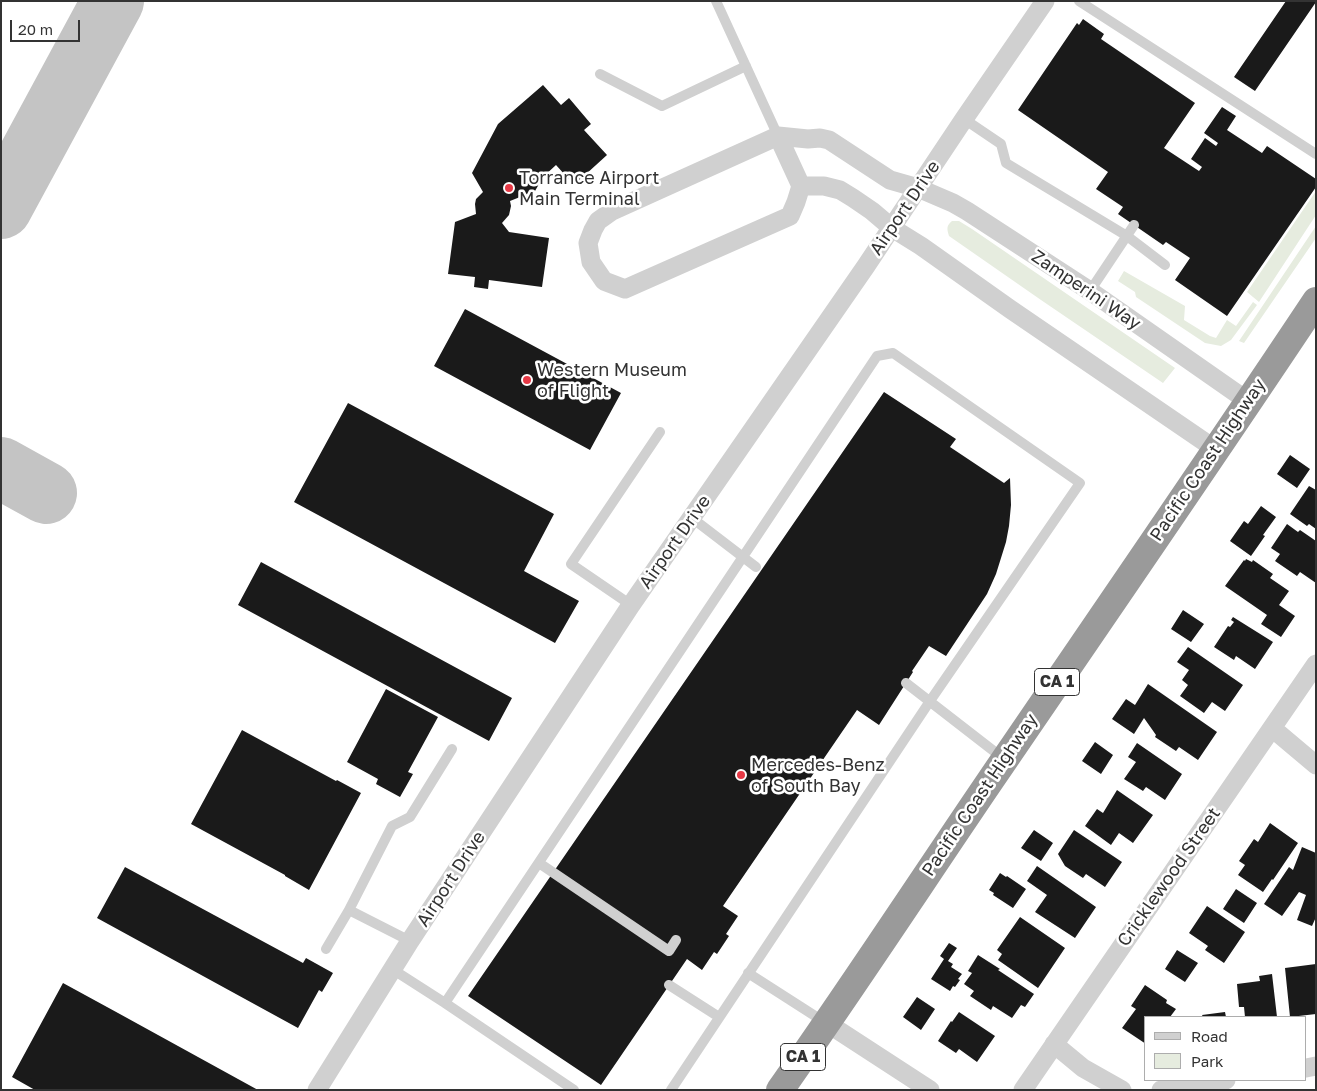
<!DOCTYPE html>
<style>
body{margin:0}
#map{position:relative;width:1317px;height:1091px;overflow:hidden;background:#fff;font-family:"Golos Text",sans-serif}
canvas{display:block}
.frame{position:absolute;inset:0;border:2px solid #333;pointer-events:none}
.legend{position:absolute;left:1144px;top:1016px;width:162px;height:65px;box-sizing:border-box;background:#fff;border:1px solid #adadad;margin:0;padding:6px 9px;list-style:none;font-size:15px;color:#333}
.legend li{display:flex;align-items:center;gap:10px;height:25px}
.legend b{width:25px;border:1px solid #adadad}
.scale{position:absolute;left:10px;top:20px;width:70px;height:22px;box-sizing:border-box;border:2px solid #333;border-top:0;padding-left:6px;font-size:15px;line-height:18px;white-space:nowrap;color:#333;-webkit-text-stroke:4px #fff;paint-order:stroke}
</style>
<div id="map">
<canvas width="1317" height="1091"></canvas>
<div class="frame"></div>
<ul class="legend">
<li><b style="height:6px;background:#d0d0d0"></b>Road</li>
<li><b style="height:14px;background:#e6ecdf"></b>Park</li>
</ul>
<div class="scale">20 m</div>
</div>
<script>
const ctx = document.querySelector('canvas').getContext('2d');
ctx.lineJoin = 'round';
function paint(path, color) {
  ctx.fillStyle = color;
  ctx.fill(path, 'evenodd');
}
function strokePath(path, color, width, dash) {
  ctx.strokeStyle = color;
  ctx.lineWidth = width;
  ctx.lineCap = dash ? 'butt' : 'round';
  ctx.setLineDash(dash || []);
  ctx.stroke(path);
}
function write(font, color, halo, rows, align = 'center') {
  ctx.font = font + ' "Golos Text",sans-serif';
  ctx.lineWidth = 5;
  ctx.setLineDash([]);
  ctx.textBaseline = 'middle';
  ctx.strokeStyle = halo;
  ctx.fillStyle = color;
  for (const [text, x, y, turn = 0] of rows) {
    ctx.save();
    ctx.translate(x, y);
    ctx.rotate((+turn || 0) * Math.PI / 180);
    ctx.textAlign = isNaN(turn) ? turn : align;
    if (halo) ctx.strokeText(text, 0, 0);
    ctx.fillText(text, 0, 0);
    ctx.restore();
  }
}
paint(new Path2D(`
 M1316,191V215L1259,302L1247,292Z
 M952,221H959L972,229L1175,368L1163,383L1041,300L949,236C947,229 946,226 952,221Z
 M1316,226V238L1244,343L1239,341Z
 M1124,271L1185,306L1184,320L1210,336L1216,338L1227,320L1236,326L1253,302L1257,305L1231,340L1221,346L1205,343L1136,297L1135,292L1118,281Z`), '#e6ecdf');
strokePath(new Path2D(`
 M1,208L113,1
 M1,468L46,493`), '#c4c4c4', 62);
paint(new Path2D(`
 M1286,1L1316,2L1255,91L1234,77Z
 M1083,19L1104,34L1101,39L1195,103L1164,148L1199,171L1202,167L1191,159L1205,138L1216,146L1218,143L1204,133L1222,107L1236,116L1227,130L1262,153L1267,146L1316,179V187L1227,316L1175,280L1190,258L1166,242L1163,245L1118,214L1123,207L1096,189L1108,172L1018,110L1077,23L1079,25Z
 M543,85L561,105L569,98L591,124L584,130L607,155L574,185L556,165L543,177L535,191L510,201L511,206L509,215L502,223L509,232L549,238L542,287L489,280L488,289L474,287L475,277L448,274L455,222L476,214L475,204L476,199L483,192L472,173L498,124Z
 M465,309L621,393L590,450L434,366Z
 M884,392L956,439L950,447L1004,483L1010,478L1011,505L1009,526L1006,542L996,574L987,594L946,656L929,646L912,671L913,672L879,725L857,710L723,906L738,916L726,934L729,936L717,954L714,952L702,970L687,959L601,1085L468,996Z
 M348,403L554,514L524,571L579,601L555,643L294,502Z
 M1290,455L1310,469L1297,488L1277,474Z
 M1309,486L1316,490V529L1309,524L1307,526L1290,514Z
 M1261,506L1276,517L1263,535L1265,536L1251,556L1230,541L1244,521L1248,524Z
 M1287,524L1298,532L1300,530L1316,541V583L1300,572L1297,576L1275,561L1280,554L1271,548Z
 M1246,559L1252,562L1253,560L1273,574L1270,578L1289,591L1279,605L1295,616L1281,637L1261,624L1267,615L1225,586L1244,560L1245,561Z
 M261,562L512,698L489,741L238,605Z
 M1183,610L1204,624L1191,642L1171,629Z
 M1233,617L1273,642L1255,669L1236,656L1234,660L1214,647L1228,626L1230,627L1234,622L1231,620Z
 M1188,647L1243,685L1225,711L1212,702L1204,713L1180,696L1188,685L1182,680L1189,670L1177,662Z
 M1148,684L1217,732L1198,760L1179,747L1176,751L1155,737L1156,735L1144,718L1134,734L1112,719L1126,699L1135,705Z
 M386,689L438,717L408,772L413,774L400,797L376,784L378,779L347,762Z
 M242,730L336,781L337,780L361,793L309,890L285,876V875L191,824Z
 M1095,742L1113,755L1101,774L1082,761Z
 M1137,743L1182,774L1165,800L1146,787L1143,791L1124,779L1136,762L1128,757Z
 M1117,790L1153,815L1133,843L1119,833L1111,845L1085,826L1097,809L1103,813Z
 M1270,823L1298,843L1273,880L1272,879L1263,892L1238,875L1245,865L1239,861L1254,839L1258,842Z
 M1034,830L1053,843L1041,861L1021,848Z
 M1074,830L1122,862L1105,887L1086,874L1083,878L1065,866L1058,854Z
 M1302,847L1316,853V917L1312,926L1297,920L1306,895L1299,892L1282,916L1264,904L1289,867L1293,870Z
 M1037,866L1096,907L1075,938L1035,912L1047,895L1027,881Z
 M125,867L303,963L306,958L333,973L322,992L319,990L298,1028L97,918Z
 M1000,873L1006,877L1007,876L1026,889L1013,908L993,895L994,893L989,890Z
 M1236,889L1257,903L1244,923L1223,909Z
 M1207,906L1245,932L1224,963L1205,950L1208,946L1189,933Z
 M1020,917L1065,948L1038,988L998,960L1002,954L997,950Z
 M949,943L957,948L948,961L953,964L951,967L962,974L958,979L960,980L955,987L953,986L950,991L931,979L944,959L940,956Z
 M1177,950L1198,963L1185,982L1165,969Z
 M978,955L1000,969L998,970L1034,994L1025,1007L1021,1005L1012,1018L993,1006L991,1010L970,996L974,991L964,984L972,973L968,971Z
 M1316,964V1014L1290,1017L1285,968Z
 M1272,974L1277,1017H1245L1244,1007H1239L1237,984L1260,981L1259,976Z
 M63,983L118,1013L258,1090H35L12,1077Z
 M1145,985L1167,1000L1166,1003L1176,1009L1170,1017H1146V1044L1122,1028L1136,1009L1131,1006Z
 M917,997L935,1009L921,1030L903,1017Z
 M959,1012L995,1036L977,1062L959,1049L956,1053L938,1041L951,1021L952,1022Z
 M1225,1012L1226,1017H1203L1202,1015Z`), '#1a1a1a');
strokePath(new Path2D(`
 M716,1L778,136
 M1079,1L1316,154
 M600,74L662,106L746,66
 M964,119L1001,144L1006,163L1127,236L1165,265
 M1090,291L1134,225
 M692,518L756,567
 M631,605L571,564L660,432
 M906,683L1004,759
 M539,863L669,951L676,940
 M410,941L349,910L392,826L410,817L452,749
 M326,949L349,910
 M392,969L445,1003
 M748,973L826,1023
 M669,985L719,1017
 M574,1090L445,1003L877,356L893,353L1080,483L930,701L671,1090`), '#d0d0d0', 10);
strokePath(new Path2D(`
 M778,136L801,186L796,202L790,216L625,289L604,281L591,262L588,243L593,230L598,221L612,211L778,136L808,139L820,138L829,140L890,180L918,188L953,203L967,211L1090,291L1249,402
 M801,186H824L840,190L853,198L872,211L892,228L921,246L1010,309L1215,449
 M1272,728L1316,765
 M827,1023L930,1090
 M1054,1044L1083,1068L1122,1090
 M1306,1068L1316,1066
 M317,1090L410,941L631,605L866,266L964,119L1045,1
 M1023,1090L1316,664
 M1161,1090L1226,1080`), '#d0d0d0', 19);
strokePath(new Path2D(`
 M780,1090C852,988 920,884 990,781C1099,621 1209,462 1316,301`), '#9a9a9a', 28);
for (const [x, y, r, color] of [
 [509,188,5,"#e63946"],
 [527,380,5,"#e63946"],
 [741,775,5,"#e63946"]
]) {
  const dot = new Path2D();
  dot.arc(x, y, r, 0, 2 * Math.PI);
  ctx.fillStyle = color;
  ctx.fill(dot);
  strokePath(dot, '#fff', 2);
}
for (const [x, y, w] of [
 [1057,682,45],
 [803,1057,45]
]) {
  const box = new Path2D();
  box.roundRect(x - w / 2, y - 13.5, w, 27, 4);
  ctx.fillStyle = '#fff';
  ctx.fill(box);
  strokePath(box, '#333', 1);
}
write('bold 16px', '#333', null, [
 ["CA 1",1057,682],
 ["CA 1",803,1057]
]);
write('18px', '#333', '#fff', [
 ["Torrance Airport",519,178],
 ["Main Terminal",519,199],
 ["Western Museum",537,370],
 ["of Flight",537,391],
 ["Mercedes-Benz",751,765],
 ["of South Bay",751,786]
], 'left');
write('18px', '#333', '#fff', [
 ["Airport Drive",905,208,-56],
 ["Zamperini Way",1086,290,34],
 ["Pacific Coast Highway",1208,460,-56],
 ["Airport Drive",675,542,-55],
 ["Pacific Coast Highway",980,795,-56],
 ["Cricklewood Street",1169,877,-55],
 ["Airport Drive",451,879,-57]
]);
</script>
